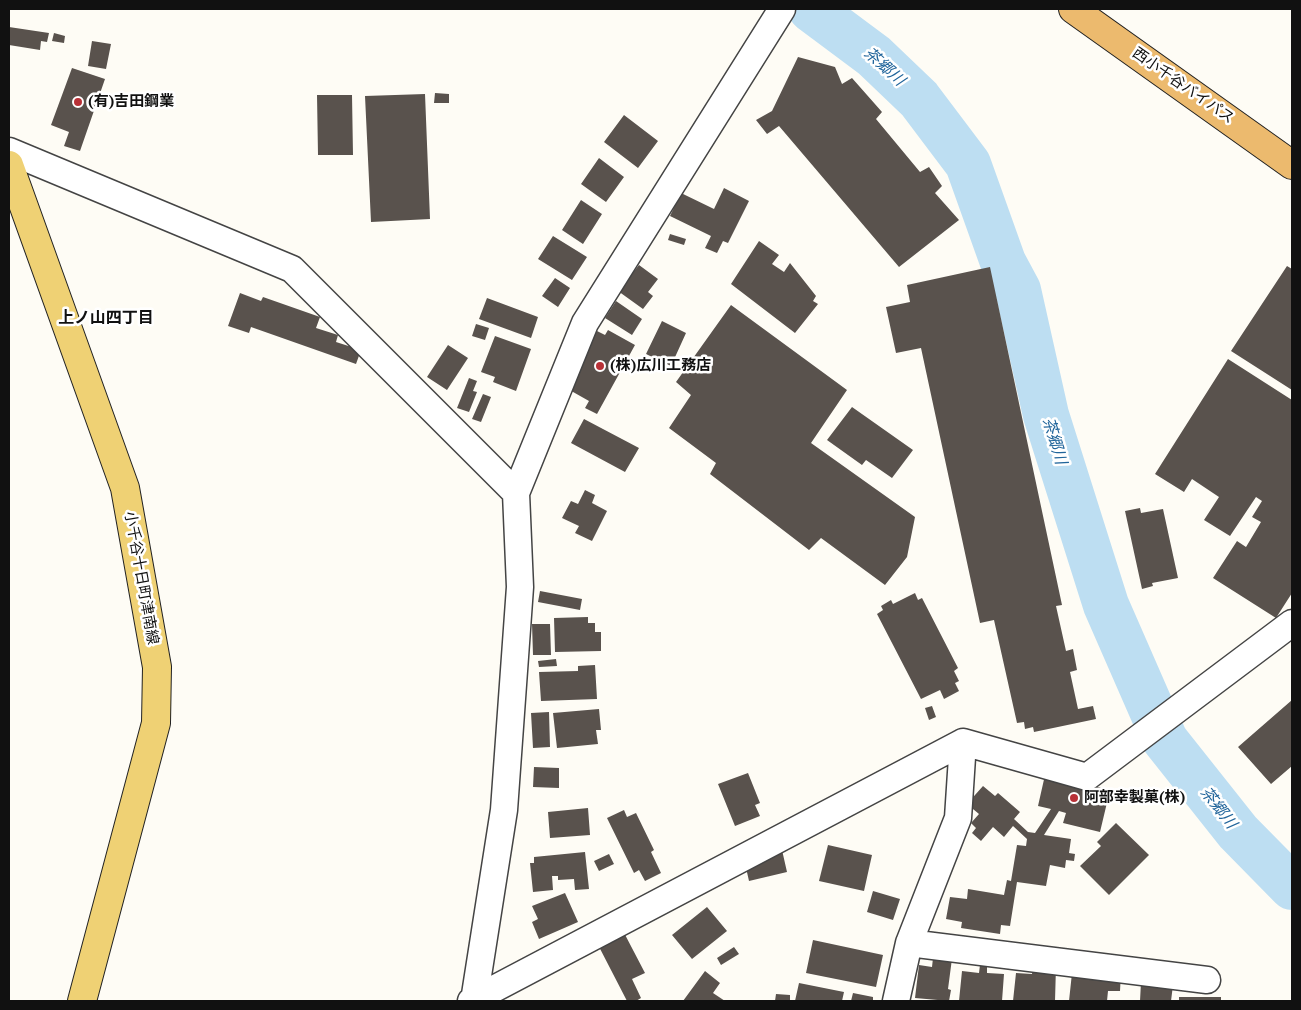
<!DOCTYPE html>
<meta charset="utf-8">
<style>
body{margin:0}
#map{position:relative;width:1301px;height:1010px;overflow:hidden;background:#fefcf5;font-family:"PT Serif",serif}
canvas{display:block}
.frame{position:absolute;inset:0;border:10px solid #111;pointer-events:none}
</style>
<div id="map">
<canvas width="1301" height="1010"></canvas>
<div class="frame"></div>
</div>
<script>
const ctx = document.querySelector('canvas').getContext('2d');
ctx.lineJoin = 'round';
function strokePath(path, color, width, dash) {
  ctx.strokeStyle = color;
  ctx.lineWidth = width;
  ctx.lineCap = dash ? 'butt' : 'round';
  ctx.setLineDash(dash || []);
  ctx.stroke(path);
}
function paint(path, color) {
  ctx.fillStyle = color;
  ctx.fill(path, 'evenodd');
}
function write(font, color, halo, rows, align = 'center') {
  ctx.font = font + ' "PT Serif","Noto Sans JP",serif';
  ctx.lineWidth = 5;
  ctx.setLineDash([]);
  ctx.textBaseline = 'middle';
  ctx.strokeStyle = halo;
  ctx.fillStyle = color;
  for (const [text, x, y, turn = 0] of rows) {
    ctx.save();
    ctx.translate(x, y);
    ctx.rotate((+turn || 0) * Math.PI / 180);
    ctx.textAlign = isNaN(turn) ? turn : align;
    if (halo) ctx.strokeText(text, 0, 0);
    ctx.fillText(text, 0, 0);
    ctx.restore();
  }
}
strokePath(new Path2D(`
 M811,9L874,56L919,99L968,164L1003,262L1018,290L1046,415L1106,605L1165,740L1238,832L1292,887`), '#bddef2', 46);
paint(new Path2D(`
 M9,27L49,33L47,42L41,41L40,50L9,45Z
 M54,33L65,36L64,43L52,41Z
 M92,41L111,44L106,69L88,66Z
 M798,57L835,67L842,84L852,78L882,112L876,119L920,172L929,167L942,186L935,193L959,220L899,267L779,126L767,134L756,120L772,111Z
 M72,68L105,79L80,151L64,146L69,132L51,125Z
 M435,93L449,94V103H434Z
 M425,94L430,219L371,222L365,96Z
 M317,95H352L353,155H318Z
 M624,115L658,141L638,168L604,142Z
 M599,158L624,177L606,202L581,184Z
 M724,188L749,201L728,243L723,241L717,253L705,248L711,236L670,216L681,193L714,209Z
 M581,200L602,214L583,244L562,230Z
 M670,234L686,239L684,245L668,240Z
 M553,236L587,257L572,280L538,259Z
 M759,241L779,255L772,264L784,272L790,263L816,296L813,301L818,304L795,333L731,284Z
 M639,265L658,279L648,292L653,296L643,309L618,291Z
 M1287,266L1292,269V390L1231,351Z
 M990,267L1062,605L1056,606L1066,651L1073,649L1077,670L1070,672L1078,709L1093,706L1096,719L1034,732L1033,727L1025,729L1024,722L1017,723L994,620L980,623L921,348L896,353L886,307L910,302L907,285Z
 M555,278L570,288L558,307L542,296Z
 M240,293L261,301L263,297L320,317L316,328L338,335L336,342L361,350L356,364L251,327L249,333L228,326Z
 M487,298L538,317L531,338L479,319Z
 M616,301L642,319L632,335L605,318Z
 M731,305L847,390L811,443L915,517L907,557L885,585L821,538L809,550L710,474L716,463L669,428L691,395L676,382Z
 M662,321L686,333L671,366L646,354Z
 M476,324L489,328L485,340L472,336Z
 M608,330L635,345L597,414L585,408L589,401L566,388L597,331L605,335Z
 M495,336L531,349L516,391L493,382L495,377L481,372Z
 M448,345L468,358L447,390L427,377Z
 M1228,359L1292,400V593L1276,618L1213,578L1237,541L1246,547L1261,522L1252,517L1262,501L1256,497L1230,536L1204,520L1219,497L1192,479L1184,492L1155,474Z
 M469,378L477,381L473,391L477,392L469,412L457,408Z
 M483,394L491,397L481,422L472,419Z
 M852,407L913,450L892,478L866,460L862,465L827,440Z
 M584,419L639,448L625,472L571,443Z
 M585,490L595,495L592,503L607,511L592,541L575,533L579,526L562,518L571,501L578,504Z
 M1140,508L1141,513L1163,509L1178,578L1152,583L1153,586L1142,589L1125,511Z
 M540,591L582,599L580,610L538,602Z
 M915,593L918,600L922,598L958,668L954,671L959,681L955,683L959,691L944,699L940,690L921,699L877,614L883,610L881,606L891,600L893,604Z
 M588,617V623H595V632H601V651L555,652L554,618Z
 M532,624H550L551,655H533Z
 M556,659L557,666L539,667L538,661Z
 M595,665L597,699L541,701L539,672L578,671V666Z
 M1292,700V766L1271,784L1238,747Z
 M932,706L936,717L929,720L925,708Z
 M599,709L601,730H596L598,744L557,748L553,713Z
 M549,712L550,747L533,748L531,713Z
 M534,767L559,768V788L533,787Z
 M748,773L760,803L755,805L760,816L735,826L718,784Z
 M1045,775L1110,790L1100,832L1063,823L1066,813L1059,811L1044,835L1071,839L1069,853L1075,854L1074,861L1066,860L1065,868L1050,865L1046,886L1017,882L1010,926L1001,925L1000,934L961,928L962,922L946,919L950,897L967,899L968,889L1004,895L1007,880L1011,881L1017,845L1026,846L1027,839L1013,826L1004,837L993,827L981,841L972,833L976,828L971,823L979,814L967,804L983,786L995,796L998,793L1020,812L1014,819L1028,832L1035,833L1051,809L1038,806Z
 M588,808L590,835L550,838L548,812Z
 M624,810L627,817L636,813L654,850L651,852L661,873L645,881L639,870L634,873L607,818Z
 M1116,823L1149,855L1109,895L1080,866L1101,846L1097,842Z
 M828,845L872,855L864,891L819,881Z
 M782,850L787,872L749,881L744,859Z
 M585,852L589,889L575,890L574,879L558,880V876H552L553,890L533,892L530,863H534V857Z
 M609,854L614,864L599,871L594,861Z
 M873,891L900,899L893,920L867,912Z
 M565,893L578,922L539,939L532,922L538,919L532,906Z
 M707,907L727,931L692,959L672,935Z
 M621,927L645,973L632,979L641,998L636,1001H627L595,939Z
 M813,940L883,955L876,987L806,973Z
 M734,947L739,954L721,965L717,958Z
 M934,949L953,951L948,989L951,990L949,1001L915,998L919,965L932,967Z
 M1033,964L1056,966L1055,1001H1013L1016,973L1032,974Z
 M980,965H987V973L1004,974L1002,1001H959L962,971L979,973Z
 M705,971L720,983L713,993L725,1001H683Z
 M1072,973H1121L1120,991H1108L1107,1001H1069Z
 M1141,982L1173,985L1171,1001H1140Z
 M799,983L844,992L842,1001H795Z
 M853,993L873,997V1001H851Z
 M776,994L790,995V1001H775Z
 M1179,997H1221V1001H1179Z`), '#59524d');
const minor = new Path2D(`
 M9,151L292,269L516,493
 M909,943L1207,980
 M471,1001L963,742L1087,777L1292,623
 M474,1001L504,810L520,587L516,493L585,323L782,9
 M896,1001L909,943L958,818L963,742`);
const primary = new Path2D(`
 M9,165L125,488L157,667L156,723L82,1001`);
const trunk = new Path2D(`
 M1073,9L1292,165`);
strokePath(minor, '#444', 29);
strokePath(primary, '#222', 30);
strokePath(trunk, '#222', 30);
strokePath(minor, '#fff', 26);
strokePath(primary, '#efd174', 28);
strokePath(trunk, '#ecba6e', 28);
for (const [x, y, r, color] of [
 [78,102,5,"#b83137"],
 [600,366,5,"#b83137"],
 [1074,798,5,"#b83137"]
]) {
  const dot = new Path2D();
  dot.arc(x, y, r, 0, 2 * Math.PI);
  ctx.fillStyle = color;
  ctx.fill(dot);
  strokePath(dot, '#fff', 2);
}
write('15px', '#111', '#fff', [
 ["西小千谷バイパス",1183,86,35],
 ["小千谷十日町津南線",141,578,80]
]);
write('bold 15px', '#111', '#fff', [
 ["(有)吉田鋼業",88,102],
 ["(株)広川工務店",610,366],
 ["阿部幸製菓(株)",1084,798]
], 'left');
write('italic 16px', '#21659b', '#fff', [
 ["茶郷川",884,67,42],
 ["茶郷川",1054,441,73],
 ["茶郷川",1218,808,52]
]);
write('bold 16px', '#111', '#fff', [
 ["上ノ山四丁目",106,318]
]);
</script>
